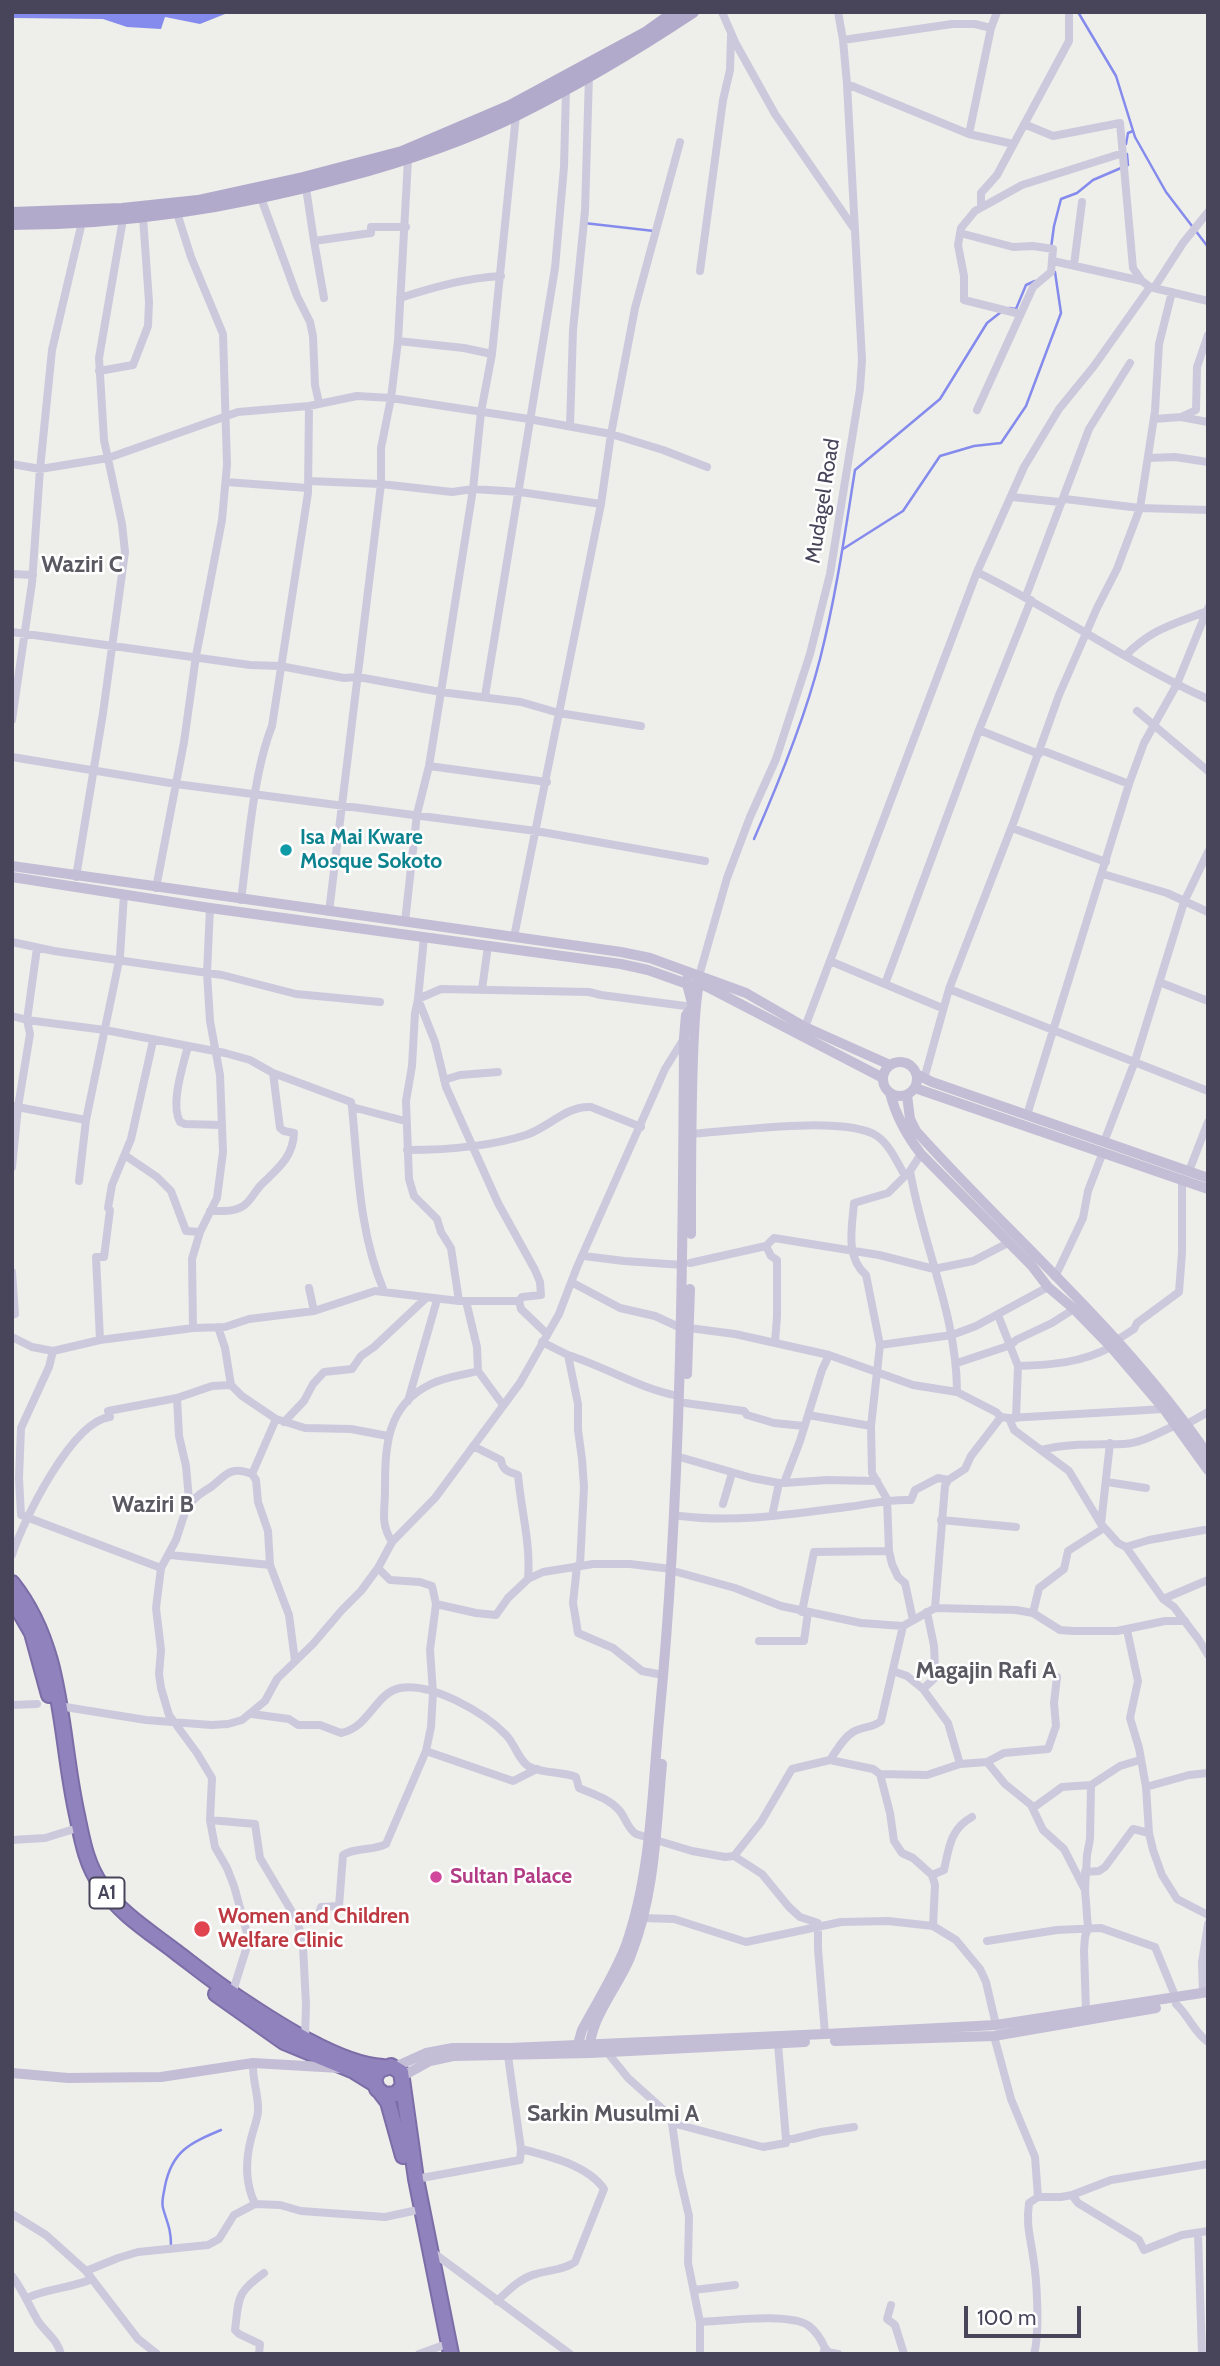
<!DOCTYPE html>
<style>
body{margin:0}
#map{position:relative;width:1220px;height:2366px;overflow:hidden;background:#eeeeeb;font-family:Cabin,sans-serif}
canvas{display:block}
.frame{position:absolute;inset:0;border:14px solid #484459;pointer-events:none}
.scale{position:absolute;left:964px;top:2306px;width:117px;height:32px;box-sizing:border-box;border:4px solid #484459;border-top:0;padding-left:9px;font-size:21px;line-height:24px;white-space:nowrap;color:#484459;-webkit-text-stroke:5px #fff;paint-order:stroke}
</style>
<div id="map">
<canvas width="1220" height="2366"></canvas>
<div class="frame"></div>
<div class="scale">100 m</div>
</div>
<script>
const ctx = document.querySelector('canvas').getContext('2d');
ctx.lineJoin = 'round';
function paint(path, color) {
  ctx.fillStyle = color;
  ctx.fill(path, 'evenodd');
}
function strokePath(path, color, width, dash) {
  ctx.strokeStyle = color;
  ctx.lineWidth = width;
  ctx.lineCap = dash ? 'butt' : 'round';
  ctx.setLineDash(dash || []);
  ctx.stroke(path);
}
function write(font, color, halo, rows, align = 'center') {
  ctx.font = font + ' Cabin,sans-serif';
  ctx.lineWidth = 5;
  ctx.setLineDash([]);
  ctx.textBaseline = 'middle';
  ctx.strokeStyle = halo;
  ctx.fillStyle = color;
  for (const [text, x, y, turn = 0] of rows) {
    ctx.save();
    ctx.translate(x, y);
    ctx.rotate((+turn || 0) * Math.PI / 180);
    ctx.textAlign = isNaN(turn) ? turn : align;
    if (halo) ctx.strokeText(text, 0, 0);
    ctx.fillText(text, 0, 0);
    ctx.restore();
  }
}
paint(new Path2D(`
 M12,12H230L200,24L165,17L161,29L127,27L103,19L12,18Z`), '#848bec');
strokePath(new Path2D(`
 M1078,12L1116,76L1135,137L1166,192L1208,247
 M1126,144L1128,133L1133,131
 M584,223L654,231
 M1051,248L1054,226L1061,199L1077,193L1093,180L1128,165L1127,154
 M1009,308L1016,309L1026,285L1035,281
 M843,549L903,511L940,456L974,446L1001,443L1026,406L1061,313L1055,272
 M754,839C779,782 805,718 820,659C836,596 845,533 855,470L940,399L987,323L1001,312
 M171,2246C171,2228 167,2223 163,2208C161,2201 164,2193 165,2186C172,2151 190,2143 221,2130`), '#848bec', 2.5);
const highway = new Path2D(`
 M12,1583C65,1650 59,1735 77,1815C82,1839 86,1864 101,1885C119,1913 150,1932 176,1952C197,1968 218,1985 240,1999C276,2023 340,2065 383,2067
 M13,1600L32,1633L49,1695
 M216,1994L284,2042L354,2071L375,2084
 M403,2086L396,2094L385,2095L377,2089L374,2079L379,2070L391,2066L401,2072L416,2179L451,2354
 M381,2093L388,2102L403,2156`);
strokePath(highway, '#7c6da7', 18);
strokePath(new Path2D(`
 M722,12L736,44L775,114L853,227
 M843,40L952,24H975L991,28
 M847,84L969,134L1013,144
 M1024,124L1053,136L1120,123L1133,268L1142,281
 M969,134L991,28L997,12
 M306,188L314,241
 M261,198L297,296L310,322L313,336L315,385L319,403
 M981,207V193L997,175L1069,41V12
 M960,233L1013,247L1033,246L1053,249L1051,272L1033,287L977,410
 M1053,261L1142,281L1150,287L1208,301
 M1074,265L1082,202
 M700,271L723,100L730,70L731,35
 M1154,288L1183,243L1208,212
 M324,298L314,241L371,233V227H406
 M400,298C434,287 466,278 501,276
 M1020,314L964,300V276L958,245L961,228L975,211L1022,185L1123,153
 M398,341L464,348L492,354
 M99,371L133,365L148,326L149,302L143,217
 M1181,417L1196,410L1197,367L1208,335
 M1154,419L1181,417L1208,422
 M570,426L573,330L585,211L589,75
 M1148,458L1175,457L1208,462
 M12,464L40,469L108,458L238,412L309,406L357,396L391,398L529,419L611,434L663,450L707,467
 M309,481L381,484L452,492L473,489L520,492L601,504
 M226,482L308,488
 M1012,497L1060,502L1065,499L1140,508L1208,510
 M977,572C1056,611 1128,663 1208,699
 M12,574L33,575
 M1026,596L1089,429L1130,363
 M12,632L250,665L280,666L344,678L358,677L441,692L521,702L559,713L641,726
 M1125,656C1153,628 1172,625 1207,611
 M485,696L555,268L564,167L566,89
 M1137,711L1208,771
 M12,720L32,583L40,469L52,350L82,222
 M979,730L1039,754
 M1041,750L1129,784
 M12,757L176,784L536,831L705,861
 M429,766L547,782
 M1012,828L1106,862
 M1103,874L1167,893L1208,912
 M76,877L103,713L125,552L122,524L104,440L99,358L123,219
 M156,888L184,742L196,656L222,520L227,465L223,334L191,257L177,213
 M241,900C248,848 253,774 272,726L308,493L309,406
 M329,912L381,484V448L391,398L398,341L408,159
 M405,922L417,814L429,766L441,692L473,489L481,412L492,354L516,115
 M424,937L418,999L435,1042L446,1087L498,1203L535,1270L540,1282L541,1295L522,1297L519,1301
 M514,937L601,504L611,434L635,308L680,142
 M12,942L54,951L222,975L296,994L380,1002
 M830,961L942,1008
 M699,976L727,878L750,817L776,759L810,654L830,574L860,389L862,360L847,84L843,40L838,12
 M1159,982L1208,1001
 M885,984L979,730L1031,600
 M482,989L488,946
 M949,989L1208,1091
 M12,1016L27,1020L105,1030L225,1053L250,1060L273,1073L351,1102L352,1107L405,1121
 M805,1027L977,572L1024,467L1059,409L1094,366L1150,287
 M188,1046C183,1066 170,1104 180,1122L185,1124L222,1125
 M924,1079L949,989L1014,821L1059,695L1097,608L1117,569L1140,508L1155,411L1159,344L1172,292
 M444,1080L460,1075L498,1072
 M12,1106L86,1120
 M352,1107C358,1168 359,1233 384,1291
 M1027,1115L1129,784L1144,743L1177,684L1208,608
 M692,1134C733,1131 845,1115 877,1136C890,1145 897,1162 905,1176L908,1173
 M1104,1142L1135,1061L1184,902L1208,852
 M407,1150C448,1150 488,1147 526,1135C548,1128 567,1105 591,1107L641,1127
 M921,1154L910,1171C923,1246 957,1316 957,1392
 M126,1156L157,1177L171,1191L186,1231L200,1232
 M12,1167L18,1107L30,1034L27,1020L37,948
 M1189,1171L1208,1122
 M905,1176L888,1193L854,1203C852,1227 845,1257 866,1275L880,1345L871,1426L872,1473L887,1499L889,1551L892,1564L898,1577L905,1583L913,1620
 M79,1181L86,1120L120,956L124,894
 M210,1211C220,1211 229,1212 237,1209C249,1205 253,1194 260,1186C277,1169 293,1158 294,1133L284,1131L280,1128L273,1073
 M766,1246L771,1256L777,1260V1317L775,1342
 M584,1256L624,1261L683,1265
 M690,1263L766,1246L774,1238L879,1255L934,1269L973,1261L1008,1243
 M12,1272L15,1314L12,1315
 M1055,1277L1083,1218L1088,1191L1103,1152
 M573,1283L620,1308L655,1316L681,1328
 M309,1288L314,1311
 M459,1301L451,1248L441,1232L437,1219L414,1196L409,1179L406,1101L412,1066L415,1013L418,999L441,989L589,992L601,995L693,1007
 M466,1301L477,1347L478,1371L503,1405
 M998,1315L1018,1366L1016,1418
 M218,1327L225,1348L231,1385L242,1396L276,1419L305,1428L351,1429L388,1436
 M193,1328L225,1327L249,1319L314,1311L375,1291L459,1301H519L521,1309L547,1334
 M689,1328L735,1334L829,1355L913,1385L957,1392L996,1412L1001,1417L1009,1418L1014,1430L1069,1471L1101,1524L1118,1543L1126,1547L1163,1599L1174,1607L1199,1640L1208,1655
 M12,1337L32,1347L53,1351L100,1340L193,1328L192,1259L200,1232L217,1198L223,1152L220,1075L210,1021L207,973L210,908
 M100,1340L96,1257H104L110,1210L108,1208L112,1185L131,1139L153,1041
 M1117,1340L1134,1329L1137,1323L1179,1292L1182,1253V1179
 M542,1342L568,1355L578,1404V1430L582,1459L584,1487L580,1565
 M880,1345L952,1335L976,1326L1048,1287
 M53,1351L49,1367L21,1428L19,1478L21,1515L161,1568
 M568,1355C606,1367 640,1389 679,1396
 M957,1363L1011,1345L1016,1340L1052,1323L1074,1309
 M1018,1366C1051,1365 1081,1363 1111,1347
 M177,1398L179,1436L186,1466L189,1500L176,1540L161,1568L156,1608L161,1650L159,1674L161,1688L169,1715L197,1753L212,1778L210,1820L215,1847L227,1868L234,1886L249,1940L232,1994
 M408,1401L437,1300
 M685,1403L744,1411L747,1415L774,1423L804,1426
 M808,1415L871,1426
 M1009,1418L1164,1409
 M284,1422L304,1401L313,1384L324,1372L352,1369L361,1356L374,1347L425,1299
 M1187,1424L1208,1412
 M473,1446L501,1460C502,1471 510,1472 518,1475C521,1510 531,1544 528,1579
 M1041,1450C1069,1443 1096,1445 1124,1444C1142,1443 1160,1432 1176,1425
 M683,1458L752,1478L779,1483
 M252,1474L276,1419
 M1107,1482L1146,1488
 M784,1483L827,1480L877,1481
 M723,1504L732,1473
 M188,1506C195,1497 201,1493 211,1487C225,1476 230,1465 252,1474L256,1480L258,1502L268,1531L270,1565L289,1615L295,1661
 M680,1516C736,1523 792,1514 847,1507C871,1504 886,1499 911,1500L915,1490L938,1478L948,1480
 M772,1516L779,1483H784L800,1441L822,1370L829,1355
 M941,1520L1016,1527
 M1101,1524L1110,1443
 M392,1542C380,1523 385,1511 385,1490C385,1448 386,1405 431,1384C445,1377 463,1375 478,1371
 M1126,1547L1149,1540L1204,1530
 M12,1555C23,1521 72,1421 110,1417L108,1411L177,1398L212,1386L231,1385
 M170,1555L270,1565
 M577,1566L573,1603L578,1633L613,1648L642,1671L663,1675
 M677,1572L735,1588L781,1606L861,1623L903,1626L935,1608L1016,1610L1033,1613L1060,1630L1073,1631H1117L1165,1621H1185
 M1163,1599L1208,1580
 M436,1604L476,1613L496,1615L508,1598L528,1579L543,1572L593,1564H630L671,1569
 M935,1608L945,1486L948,1480L965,1469L971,1456L1001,1417
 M802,1612L814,1552L889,1551
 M1033,1613L1039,1588L1064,1569L1068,1551L1104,1528
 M1127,1630L1138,1681L1130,1718L1139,1748L1146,1787L1149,1833L1153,1850L1162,1875L1177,1899L1208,1915
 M759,1641H804L808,1612
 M893,1671L907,1676L923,1689L948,1723L960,1764
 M923,1689L938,1675L935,1667L934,1646L927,1612
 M12,1705L37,1704
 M59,1706L146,1720L211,1725L228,1724L242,1720L265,1701L277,1679L313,1644L342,1610L361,1591L378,1568L392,1542L435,1498L520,1383L559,1314L577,1267L665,1069L683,1040
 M252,1714L289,1719L298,1725H320L341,1733C370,1727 375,1693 400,1688C432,1682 485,1713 506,1735C515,1744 518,1759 528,1766C542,1774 561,1771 576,1777L579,1788C593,1794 608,1798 619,1810C626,1818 627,1828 636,1834L692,1851L725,1857L734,1856L762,1874L789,1907L800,1917L818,1923V1926
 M426,1751L513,1781L537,1769
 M830,1760C837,1750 843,1738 853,1732C863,1726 873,1728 881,1721L903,1626
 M987,1762L1005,1784L1031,1805L1043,1830L1064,1849L1085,1890
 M880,1774L890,1813L894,1841L902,1853L913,1858L932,1875L935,1885L933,1926
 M1146,1787L1189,1775L1208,1773
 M1033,1808L1062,1787L1091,1785L1120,1766L1140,1760
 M210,1820L255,1824L260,1858L298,1922L303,1947L306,2004L305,2039
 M12,1840L45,1838L71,1830
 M734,1856L761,1822L792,1769L830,1760L873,1769L880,1774L927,1775L960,1764L987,1762L1004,1753L1048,1749L1056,1726L1054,1703L1057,1677
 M1085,1872L1099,1871L1105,1867L1133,1829L1149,1833
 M932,1875L944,1870C949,1848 950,1829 972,1817
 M642,1918L674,1919L746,1942L841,1922L888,1921L933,1926L956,1940L980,1969L986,1982L996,2025
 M298,1922L317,1921L321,1907L339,1906L343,1855C355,1847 373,1851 386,1844L426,1751L431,1727L433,1693L430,1650L436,1604L432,1586L420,1582L390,1580L378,1568
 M818,1926V1949L825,2034
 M987,1941L1057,1930L1101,1928L1155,1947L1176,1998
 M1203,1992L1202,1962L1208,1924
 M1176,2004C1189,2016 1193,2031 1208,2042
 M1086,2011L1084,1950L1085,1937L1088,1928L1085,1890L1087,1855L1090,1839L1091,1785
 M994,2036L1011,2099L1035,2157L1038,2197
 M778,2044L786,2139H793L821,2132L854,2127
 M607,2052L628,2078L667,2113L672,2123L679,2173L689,2216L688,2263L700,2322V2354
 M253,2063C252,2080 259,2095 258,2112C257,2121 253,2130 251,2139C245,2162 245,2183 255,2204
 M672,2123L763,2147L786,2143V2139
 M416,2179L520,2160L521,2149L508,2056
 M1072,2195L1078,2203L1139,2240L1144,2250L1182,2235L1208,2231
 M12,2214L46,2235L86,2271
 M1198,2233L1202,2354
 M431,2251L570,2354
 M12,2276C23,2290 29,2306 38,2321C46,2333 57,2339 61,2354
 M92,2279L138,2339L157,2354
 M694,2290L735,2285
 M27,2298C48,2288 72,2288 92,2279L86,2271L118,2258L138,2252L208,2245L219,2239L234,2215L255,2204L280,2205L301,2211L385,2217L413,2211
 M497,2301C509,2290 520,2278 536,2274C549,2270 564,2270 575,2262L604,2189C587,2165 549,2156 521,2149
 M891,2305L887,2319L895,2325L904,2354
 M700,2322C724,2321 791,2312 809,2326C817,2332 821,2339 825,2348
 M259,2354L260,2344L239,2334L235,2330C239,2298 236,2293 264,2273
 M419,2354L441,2346
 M823,2354L825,2348L828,2352L838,2354
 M1034,2354C1040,2332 1037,2279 1033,2256C1030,2235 1026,2225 1029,2203L1038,2197H1061L1072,2195L1111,2180L1208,2164`), '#cdc9dc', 8);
strokePath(new Path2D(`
 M12,866L621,952L650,958L746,993L805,1027L890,1065
 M12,877L210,908L621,964L648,970L693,986L698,982L883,1078
 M883 1079a17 17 0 1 1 34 0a17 17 0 1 1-34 0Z
 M918,1075L932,1082L1208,1178
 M915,1088L1208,1189
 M890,1093C896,1116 906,1135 921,1154L1032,1266L1048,1287L1074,1309L1111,1347L1164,1409L1208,1470
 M907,1095L910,1119L916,1131C1013,1239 1126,1334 1208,1455
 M691,1234C691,1199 690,993 702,977
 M687,1374L690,1289
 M835,2041L994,2036L1156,2008
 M578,2053V2044L582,2030C597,2002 615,1974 626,1945C651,1874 652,1794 659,1720C681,1494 683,1265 684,1038L686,1015L693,1007L687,984L688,972
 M590,2053C587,2021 620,1985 631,1955C655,1895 656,1828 662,1764
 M395,2067L426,2053L453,2048H510L825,2034L996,2025L1208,1992
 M12,2073L68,2078L161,2077L253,2063L340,2068
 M403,2076L430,2061L453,2056L590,2053L805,2042`), '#c3bdd5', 10);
strokePath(new Path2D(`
 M12,213L122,209L198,201L303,178L402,152L510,106L647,32L675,12
 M12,224C125,224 235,207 343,177C403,161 463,141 518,114C579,84 637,49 693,12`), '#b2aacb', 12);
strokePath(highway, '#9082bc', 14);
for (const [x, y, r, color] of [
 [286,850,7,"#0f9aa8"],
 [436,1877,7,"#d1479c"],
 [202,1929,9,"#e0444e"]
]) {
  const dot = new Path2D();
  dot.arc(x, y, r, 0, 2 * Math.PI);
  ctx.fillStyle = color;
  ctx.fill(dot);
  strokePath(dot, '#fff', 2.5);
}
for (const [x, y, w] of [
 [107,1893,35]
]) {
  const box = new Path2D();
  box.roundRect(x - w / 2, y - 15.5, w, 31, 5);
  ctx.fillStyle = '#fff';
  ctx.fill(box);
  strokePath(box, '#484459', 2);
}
write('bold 19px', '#484459', null, [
 ["A1",107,1893]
]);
write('21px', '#484459', '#fff', [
 ["Mudagel Road",823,501,-81]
]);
write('bold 21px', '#0d838f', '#fff', [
 ["Isa Mai Kware",300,838],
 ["Mosque Sokoto",300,862]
], 'left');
write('bold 21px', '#b23c85', '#fff', [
 ["Sultan Palace",450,1877]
], 'left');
write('bold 21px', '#be3a42', '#fff', [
 ["Women and Children",218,1917],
 ["Welfare Clinic",218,1941]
], 'left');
write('bold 23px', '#5a5860', '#fff', [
 ["Waziri C",82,565],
 ["Waziri B",153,1505],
 ["Magajin Rafi A",986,1671],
 ["Sarkin Musulmi A",613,2114]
]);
</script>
